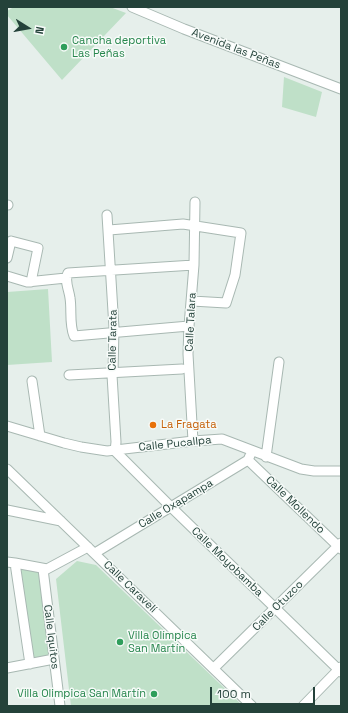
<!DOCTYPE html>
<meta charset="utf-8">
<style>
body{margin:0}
#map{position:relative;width:348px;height:713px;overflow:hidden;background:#e6efeb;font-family:"Space Grotesk",sans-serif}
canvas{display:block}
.frame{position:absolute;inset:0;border:8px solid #24423a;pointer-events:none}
.north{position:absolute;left:8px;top:8px;width:40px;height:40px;-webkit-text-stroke:3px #f7fbf9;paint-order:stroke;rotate:101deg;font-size:11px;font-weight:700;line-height:16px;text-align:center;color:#24423a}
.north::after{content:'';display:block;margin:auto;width:14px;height:18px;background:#24423a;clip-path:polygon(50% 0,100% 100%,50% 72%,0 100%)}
.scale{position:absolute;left:210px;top:687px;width:105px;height:18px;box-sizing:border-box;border:2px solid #24423a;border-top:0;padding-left:5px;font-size:12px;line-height:14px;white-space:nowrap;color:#24423a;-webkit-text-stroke:3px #f7fbf9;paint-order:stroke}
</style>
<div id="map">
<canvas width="348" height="713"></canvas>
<div class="frame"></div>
<div class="north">N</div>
<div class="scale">100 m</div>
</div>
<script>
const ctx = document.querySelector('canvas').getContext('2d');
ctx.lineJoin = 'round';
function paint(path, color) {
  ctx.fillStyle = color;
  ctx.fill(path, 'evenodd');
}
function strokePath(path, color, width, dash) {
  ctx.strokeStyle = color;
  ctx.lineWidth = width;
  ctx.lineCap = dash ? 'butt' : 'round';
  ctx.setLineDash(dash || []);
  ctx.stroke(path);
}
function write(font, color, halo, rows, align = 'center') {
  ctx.font = font + ' "Space Grotesk",sans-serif';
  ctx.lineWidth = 3;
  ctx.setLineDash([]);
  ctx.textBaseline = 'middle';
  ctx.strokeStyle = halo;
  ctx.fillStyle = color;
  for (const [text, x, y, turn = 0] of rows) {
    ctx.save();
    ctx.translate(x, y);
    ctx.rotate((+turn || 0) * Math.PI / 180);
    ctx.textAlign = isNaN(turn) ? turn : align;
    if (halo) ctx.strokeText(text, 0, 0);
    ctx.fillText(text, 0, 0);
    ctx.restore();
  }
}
paint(new Path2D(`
 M14,7H110L126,13L62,80L7,15V11Z
 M284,77L322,92L316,117L282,107Z
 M48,289L52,362L7,365V292Z
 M77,561L96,565L243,706H71L56,579Z
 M17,566L39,571L51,656L34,661Z`), '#bfe0c8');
const minor = new Path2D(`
 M132,7L184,29L341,89
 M7,205H8
 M107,215L114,328L113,372L112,375L116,442L115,451
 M109,230L183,224L241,233L235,275L226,303L192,301
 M7,258L11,241L38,248L31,282
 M7,276L27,282L66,278
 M189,326L74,336C69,324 72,310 70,298C69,290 64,280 68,273L194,265
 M69,375L182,369
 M32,381L40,436
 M7,426L64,443L81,447L107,451L193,441L222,439L301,469L314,471H341
 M193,441L188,354L189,326L194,265L195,202
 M115,451L171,507L341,672
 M266,457L279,362
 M248,460L341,549
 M7,469L252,706
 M7,510L61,521
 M95,553L248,460L252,451
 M7,562L15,563L47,569L88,547
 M15,563L30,664
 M43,569L60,706
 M7,668L54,659
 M214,668L341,543
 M303,706L341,667`);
strokePath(minor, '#a8b8b2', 11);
strokePath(minor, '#fff', 9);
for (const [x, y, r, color] of [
 [64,47,4,"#2e9e5b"],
 [153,425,4,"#e8710a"],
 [120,642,4,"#2e9e5b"],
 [154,694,4,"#2e9e5b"]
]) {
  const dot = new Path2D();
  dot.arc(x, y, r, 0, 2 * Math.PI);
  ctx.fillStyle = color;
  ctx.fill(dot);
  strokePath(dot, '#f7fbf9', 1.5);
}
write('11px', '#27864d', '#f7fbf9', [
 ["Cancha deportiva",72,41],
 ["Las Peñas",72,54],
 ["Villa Olímpica",128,636],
 ["San Martín",128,649],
 ["Villa Olimpica San Martín",146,694,"right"]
], 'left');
write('11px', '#24423a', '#f7fbf9', [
 ["Avenida las Peñas",236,49,21],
 ["Calle Talara",191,322,-87],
 ["Calle Tarata",113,340,-89],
 ["Calle Pucallpa",175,444,-6],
 ["Calle Oxapampa",176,504,-31],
 ["Calle Mollendo",295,505,44],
 ["Calle Moyobamba",227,562,44],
 ["Calle Caravelí",130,587,44],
 ["Calle Otuzco",278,606,-45],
 ["Calle Iquitos",51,637,83]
]);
write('11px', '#c56008', '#f7fbf9', [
 ["La Fragata",161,425]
], 'left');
</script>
